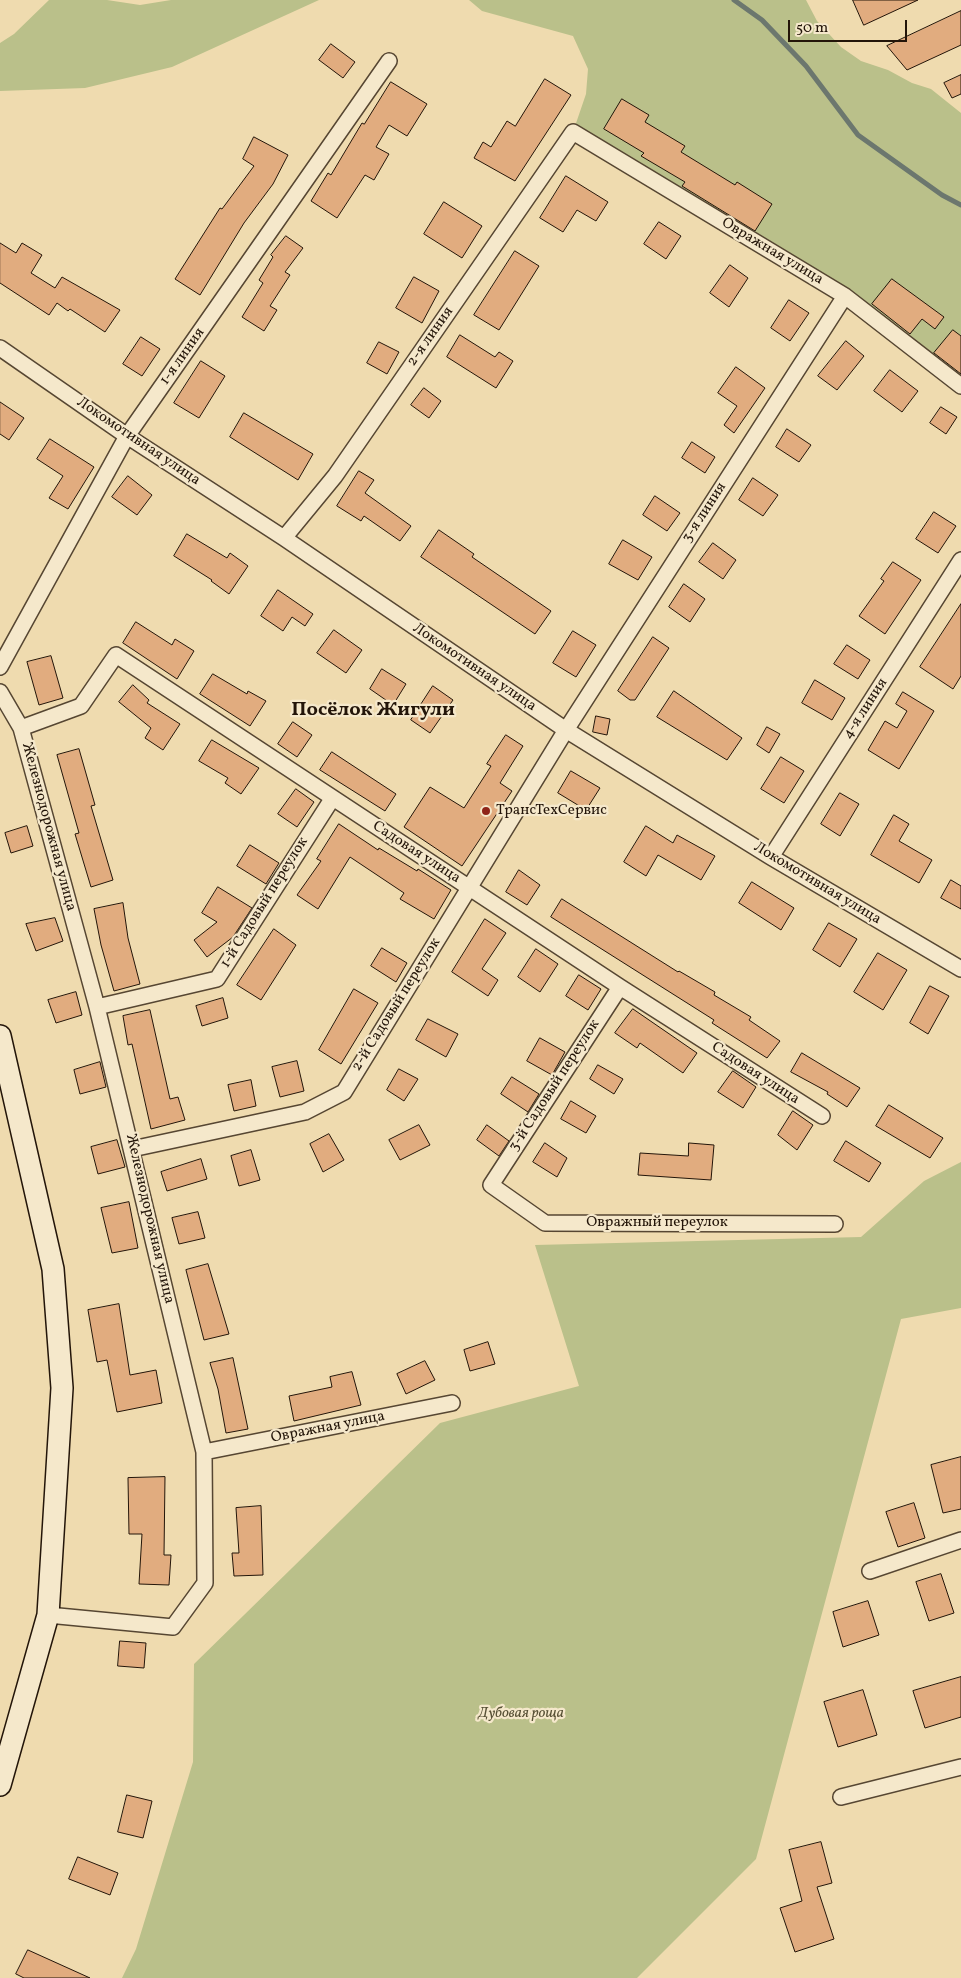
<!DOCTYPE html>
<meta charset="utf-8">
<style>
body{margin:0}
#map{position:relative;width:961px;height:1978px;overflow:hidden;background:#efdbaf;font-family:Vollkorn,serif}
canvas{display:block}
.scale{position:absolute;left:788px;top:20px;width:119px;height:22px;box-sizing:border-box;border:2px solid #231509;border-top:0;padding-left:6px;font-size:15px;line-height:18px;white-space:nowrap;color:#231509;-webkit-text-stroke:4px #f5e8cb;paint-order:stroke}
</style>
<div id="map">
<canvas width="961" height="1978"></canvas>
<div class="scale">50 m</div>
</div>
<script>
const ctx = document.querySelector('canvas').getContext('2d');
ctx.lineJoin = 'round';
function paint(path, color) {
  ctx.fillStyle = color;
  ctx.fill(path, 'evenodd');
}
function strokePath(path, color, width, dash) {
  ctx.strokeStyle = color;
  ctx.lineWidth = width;
  ctx.lineCap = dash ? 'butt' : 'round';
  ctx.setLineDash(dash || []);
  ctx.stroke(path);
}
function write(font, color, halo, rows, align = 'center') {
  ctx.font = font + ' Vollkorn,serif';
  ctx.lineWidth = 4.5;
  ctx.setLineDash([]);
  ctx.textBaseline = 'middle';
  ctx.strokeStyle = halo;
  ctx.fillStyle = color;
  for (const [text, x, y, turn = 0] of rows) {
    ctx.save();
    ctx.translate(x, y);
    ctx.rotate((+turn || 0) * Math.PI / 180);
    ctx.textAlign = isNaN(turn) ? turn : align;
    if (halo) ctx.strokeText(text, 0, 0);
    ctx.fillText(text, 0, 0);
    ctx.restore();
  }
}
paint(new Path2D(`
 M49,0H107L140,5L171,0H319L172,67L85,88L0,91V43L14,34Z
 M469,0H806L817,21L841,47L861,61L888,70L912,83L931,89L961,113V386L845,296L573,132L586,94L588,69L573,36L482,11Z
 M961,1162V1308L901,1319L756,1859L637,1978H122L136,1949L193,1762L194,1664L440,1423L579,1386L535,1245L861,1237L924,1181Z`), '#bac08a');
strokePath(new Path2D(`
 M734,0L762,20L806,66L858,135L942,195L961,205`), '#6c776e', 5);
const building = new Path2D(`
 M853,0H918L864,25Z
 M961,11V45L907,70L887,46Z
 M331,44L355,62L343,78L319,60Z
 M961,75V94L952,98L944,83Z
 M545,79L571,95L515,181L474,158L483,142L491,147L507,121L515,126Z
 M391,82L427,104L407,136L389,125L376,147L389,154L374,180L365,175L337,218L311,201L328,173L331,175L362,123L364,124Z
 M622,99L649,115L645,122L685,146L681,152L735,185L737,182L772,204L755,231L682,186L685,182L641,156L644,153L604,129Z
 M254,137L288,155L273,184L244,223L200,295L175,279L220,208L222,209L254,166L243,159Z
 M566,176L608,202L596,221L577,210L563,232L540,218Z
 M444,202L482,226L462,258L424,234Z
 M659,222L681,236L666,259L644,244Z
 M286,236L303,248L285,272L290,275L270,306L277,310L264,331L242,317L263,283L259,280L273,257L271,255Z
 M0,243L16,253L22,243L42,255L31,273L55,288L62,277L120,310L105,332L70,309L68,311L57,303L49,315L0,283Z
 M515,251L539,266L499,330L474,315Z
 M730,265L748,278L729,307L710,293Z
 M414,277L439,291L422,323L396,308Z
 M892,279L944,317L935,329L922,319L910,334L872,304Z
 M789,300L809,313L790,341L771,328Z
 M953,330L961,336V374L934,353Z
 M460,335L495,357L499,352L513,361L496,388L447,357Z
 M141,337L160,349L142,376L123,364Z
 M846,341L864,356L837,390L818,376Z
 M379,342L399,352L387,374L367,363Z
 M201,361L225,376L199,418L174,403Z
 M736,367L765,388L734,433L724,425L737,406L718,393Z
 M890,370L918,391L902,412L874,391Z
 M424,388L441,401L429,418L411,405Z
 M0,402L24,418L9,440L0,434Z
 M941,407L957,417L946,434L930,423Z
 M244,413L313,454L298,480L230,437Z
 M787,429L811,445L799,462L776,447Z
 M50,439L94,467L68,509L49,498L63,476L37,459Z
 M692,442L715,457L705,473L682,458Z
 M359,471L374,480L365,493L411,526L400,541L364,516L361,521L337,506Z
 M128,476L152,495L137,515L112,497Z
 M753,478L778,495L763,516L739,500Z
 M655,496L680,513L667,531L643,515Z
 M934,512L956,526L938,553L916,539Z
 M439,530L474,554L472,557L551,611L535,634L421,557Z
 M187,534L227,558L230,553L248,566L229,594L211,581L212,580L174,556Z
 M623,540L652,557L638,580L609,564Z
 M713,543L736,560L723,579L699,562Z
 M893,562L921,580L885,634L859,616L884,581L881,579Z
 M684,584L705,599L690,622L669,607Z
 M278,590L313,614L305,626L292,617L283,631L261,616Z
 M961,604V676L953,689L920,667Z
 M136,622L172,645L175,639L194,651L177,679L123,643Z
 M334,630L362,650L346,673L317,653Z
 M573,631L596,645L576,677L553,663Z
 M653,637L669,648L635,700H630L618,691Z
 M847,645L870,660L858,679L834,664Z
 M51,656L63,698L39,705L27,662Z
 M382,669L406,684L393,705L370,689Z
 M213,674L247,694L248,691L266,701L250,726L200,694Z
 M815,680L845,698L832,720L802,703Z
 M133,685L149,700L147,703L180,724L163,750L145,738L151,728L119,702Z
 M433,686L453,700L430,733L411,720Z
 M674,691L742,738L727,760L657,717Z
 M903,692L934,711L899,769L868,750L885,721L897,728L907,711L896,704Z
 M596,716L610,719L607,735L593,732Z
 M293,722L312,735L297,757L278,744Z
 M767,727L780,734L769,753L757,745Z
 M506,735L523,746L500,783L512,791L462,866L404,827L430,787L464,808L491,766L487,764Z
 M212,740L259,768L241,794L225,783L228,778L199,761Z
 M79,749L95,805L91,806L113,880L91,887L75,834L79,833L57,755Z
 M332,752L396,794L385,811L320,770Z
 M781,757L804,771L784,803L761,789Z
 M571,771L600,788L586,810L558,793Z
 M296,789L314,802L297,827L278,814Z
 M840,793L859,804L840,836L821,824Z
 M894,815L909,824L899,841L932,860L919,883L871,855Z
 M339,824L378,850L379,848L417,871L418,869L451,890L434,919L400,899L404,893L350,857L318,909L297,895L321,861L317,859Z
 M27,826L33,846L11,853L5,833Z
 M646,826L673,843L677,835L715,856L701,880L658,855L646,876L624,862Z
 M250,845L279,863L266,884L237,866Z
 M519,870L540,885L527,905L506,892Z
 M951,880L961,886V909L941,898Z
 M752,882L794,908L781,930L739,903Z
 M218,887L252,908L233,937L207,957L194,940L217,922L202,913Z
 M562,899L678,972L679,971L715,992L714,995L751,1017L749,1020L780,1041L767,1058L712,1023L714,1020L551,917Z
 M123,903L128,938L140,984L114,991L101,945L94,909Z
 M55,918L63,941L36,951L26,924Z
 M485,919L506,933L482,969L498,980L488,996L452,972Z
 M829,923L857,939L840,967L813,950Z
 M274,929L296,945L261,1000L237,985Z
 M382,948L407,963L396,982L371,966Z
 M536,949L558,964L540,992L518,977Z
 M878,953L907,970L883,1010L854,992Z
 M579,975L601,989L588,1010L566,996Z
 M930,986L949,996L928,1034L910,1023Z
 M354,989L378,1003L341,1064L319,1050Z
 M76,992L82,1015L56,1023L48,1000Z
 M223,998L228,1018L202,1026L196,1006Z
 M633,1009L697,1053L683,1073L640,1043L637,1048L615,1033Z
 M150,1010L170,1099L178,1097L185,1120L151,1129L132,1044L128,1045L123,1016Z
 M428,1019L458,1034L446,1057L416,1040Z
 M540,1038L565,1052L552,1075L527,1061Z
 M802,1053L860,1088L847,1107L827,1094L828,1092L791,1072Z
 M297,1061L304,1091L280,1097L272,1067Z
 M100,1062L106,1087L80,1094L74,1070Z
 M598,1065L623,1079L614,1094L590,1079Z
 M399,1069L418,1079L404,1101L387,1090Z
 M733,1071L756,1087L743,1108L718,1092Z
 M512,1077L539,1094L528,1112L501,1094Z
 M251,1080L256,1106L234,1111L228,1085Z
 M571,1101L596,1116L586,1133L561,1119Z
 M889,1105L943,1138L930,1158L876,1126Z
 M793,1111L813,1125L797,1150L778,1135Z
 M419,1125L430,1145L400,1160L389,1140Z
 M487,1125L509,1141L499,1156L477,1140Z
 M329,1134L344,1160L323,1172L310,1144Z
 M117,1140L125,1167L98,1174L91,1147Z
 M846,1141L881,1163L869,1182L834,1161Z
 M545,1143L567,1158L557,1177L533,1162Z
 M689,1143L714,1145L711,1180L638,1175L640,1153L688,1156Z
 M251,1150L260,1180L239,1186L231,1156Z
 M201,1159L207,1179L167,1191L161,1172Z
 M129,1202L138,1248L112,1253L101,1208Z
 M198,1212L205,1238L179,1244L172,1218Z
 M208,1264L229,1334L204,1340L186,1270Z
 M119,1304L130,1375L156,1370L162,1403L117,1412L107,1360L97,1362L88,1310Z
 M488,1342L495,1364L470,1371L464,1350Z
 M233,1358L248,1429L226,1433L218,1389L210,1363Z
 M425,1361L435,1380L406,1394L397,1374Z
 M352,1372L361,1405L294,1421L289,1396L332,1387L330,1377Z
 M961,1457V1509L943,1513L931,1465Z
 M165,1477L164,1555H171L169,1585L139,1584L142,1534H129L128,1478Z
 M914,1503L925,1538L898,1547L886,1512Z
 M261,1506L263,1575L234,1576L232,1553H239L236,1508Z
 M941,1574L954,1613L929,1621L916,1582Z
 M868,1601L879,1635L843,1647L833,1612Z
 M120,1641L146,1643L144,1668L118,1666Z
 M961,1677V1717L925,1728L913,1691Z
 M863,1690L877,1735L838,1747L824,1702Z
 M127,1795L152,1801L143,1838L118,1832Z
 M821,1842L832,1883L817,1887L834,1939L795,1952L780,1908L802,1901L789,1850Z
 M78,1857L118,1873L110,1895L69,1879Z
 M28,1950L90,1978H24L16,1974Z`);
paint(building, '#e1ac7f');
strokePath(building, '#231509', 1);
const street = new Path2D(`
 M0,348L127,436L284,538L566,730L771,857L961,969
 M284,538L335,476L573,132L845,296L961,386
 M0,667L127,436L389,61
 M0,692L21,728L97,1007L204,1452L205,1583L173,1627L48,1615
 M21,728L81,706L116,655L620,987L822,1116
 M771,857L961,560
 M620,987L491,1185L545,1223L835,1224
 M97,1007L217,979L332,799
 M132,1149L305,1112L344,1092L566,730L845,296
 M204,1452L452,1403
 M870,1571L961,1540
 M841,1797L961,1767`);
const secondary = new Path2D(`
 M0,1036L53,1269L62,1388L48,1615L0,1785`);
strokePath(street, '#564632', 18);
strokePath(secondary, '#231509', 24);
strokePath(street, '#f5e8cb', 15);
strokePath(secondary, '#f5e8cb', 21);
for (const [x, y, r, color] of [
 [486,811,5,"#8f2418"]
]) {
  const dot = new Path2D();
  dot.arc(x, y, r, 0, 2 * Math.PI);
  ctx.fillStyle = color;
  ctx.fill(dot);
  strokePath(dot, '#f5e8cb', 2);
}
write('15px', '#231509', '#f5e8cb', [
 ["Овражная улица",772,252,31],
 ["2-я линия",431,337,-55],
 ["1-я линия",183,357,-55],
 ["Локомотивная улица",138,442,34],
 ["3-я линия",705,513,-57],
 ["Локомотивная улица",474,668,34],
 ["4-я линия",866,709,-57],
 ["Железнодорожная улица",48,827,75],
 ["Садовая улица",416,853,33],
 ["Локомотивная улица",817,884,31],
 ["1-й Садовый переулок",265,903,-58],
 ["2-й Садовый переулок",397,1005,-58],
 ["Садовая улица",755,1074,33],
 ["3-й Садовый переулок",555,1086,-57],
 ["Железнодорожная улица",149,1219,77],
 ["Овражный переулок",657,1223],
 ["Овражная улица",328,1428,-11]
]);
write('15px', '#231509', '#f5e8cb', [
 ["ТрансТехСервис",496,811]
], 'left');
write('italic 15px', '#585136', '#f5e8cb', [
 ["Дубовая роща",521,1714]
]);
write('bold 20px', '#231509', '#f5e8cb', [
 ["Посёлок Жигули",373,711]
]);
</script>
